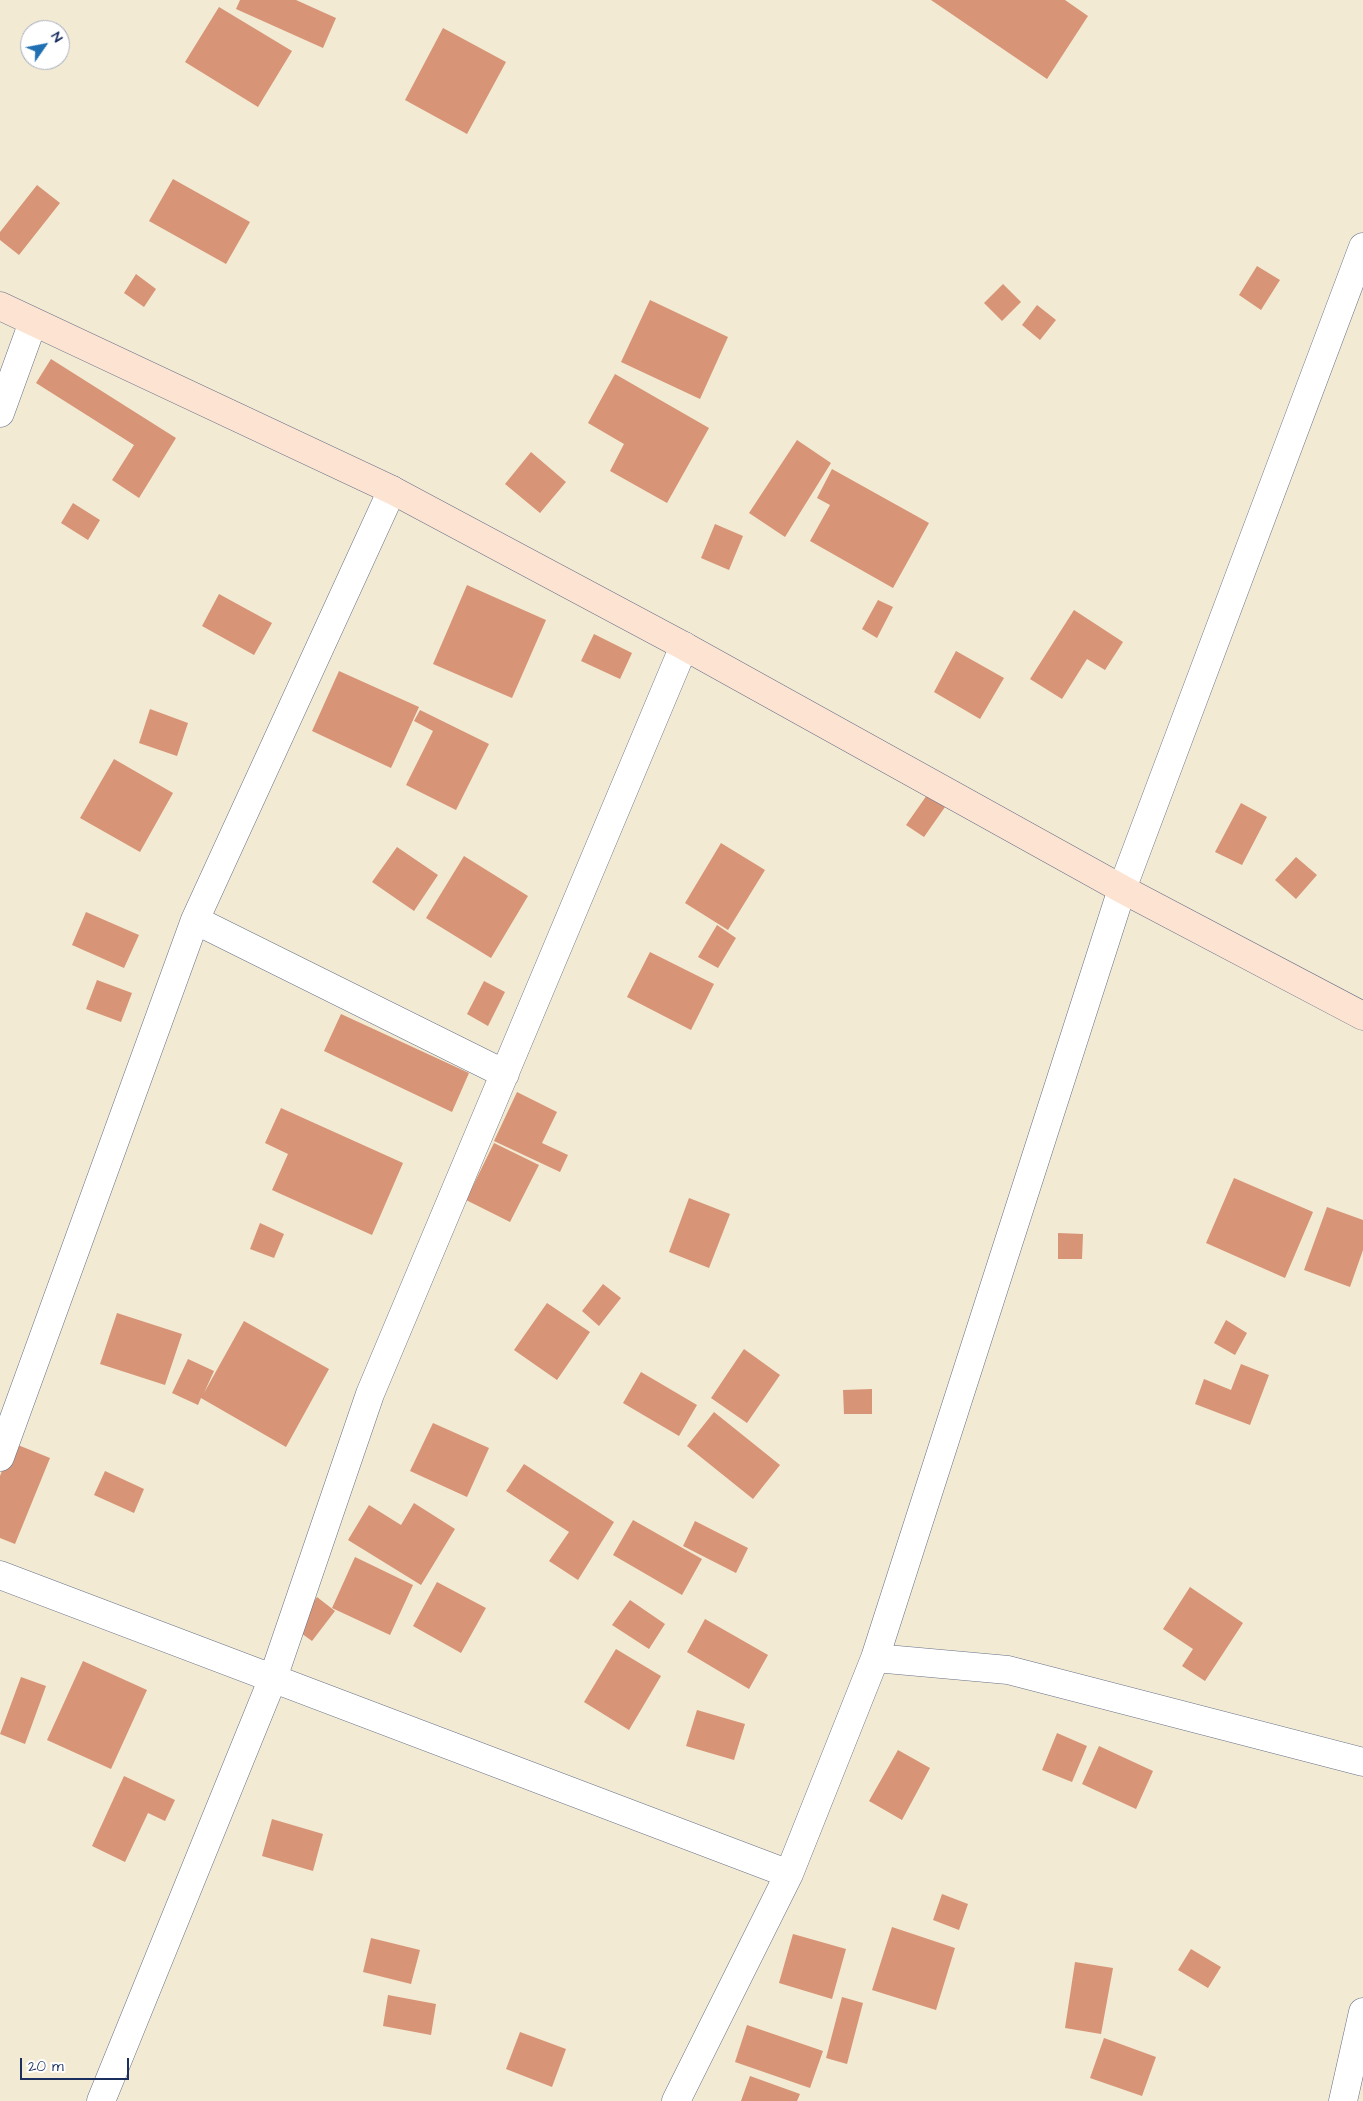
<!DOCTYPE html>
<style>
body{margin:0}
#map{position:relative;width:1363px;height:2101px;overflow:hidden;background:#f2ead3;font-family:"Architects Daughter",sans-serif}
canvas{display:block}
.north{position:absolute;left:20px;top:20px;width:50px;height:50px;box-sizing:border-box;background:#fff;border:1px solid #a4acbf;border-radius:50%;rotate:57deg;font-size:14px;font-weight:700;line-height:20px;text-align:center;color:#1b2f5e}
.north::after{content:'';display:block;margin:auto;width:18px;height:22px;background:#1f6fb2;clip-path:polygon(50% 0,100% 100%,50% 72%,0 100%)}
.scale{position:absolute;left:20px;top:2058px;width:109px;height:22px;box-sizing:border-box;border:2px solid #1b2f5e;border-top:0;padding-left:6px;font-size:15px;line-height:18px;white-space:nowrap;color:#1b2f5e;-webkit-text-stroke:4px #fff;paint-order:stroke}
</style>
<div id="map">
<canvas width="1363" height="2101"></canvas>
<div class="north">N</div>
<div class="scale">20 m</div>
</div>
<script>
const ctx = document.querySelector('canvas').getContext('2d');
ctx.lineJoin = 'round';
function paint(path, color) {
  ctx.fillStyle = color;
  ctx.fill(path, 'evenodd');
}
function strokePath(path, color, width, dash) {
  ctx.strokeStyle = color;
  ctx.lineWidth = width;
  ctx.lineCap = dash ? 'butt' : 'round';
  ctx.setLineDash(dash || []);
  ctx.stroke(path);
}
paint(new Path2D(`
 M240,0H296L336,18L323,48L236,9Z
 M931,0H1065L1088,16L1047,79Z
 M219,7L292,51L258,107L185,62Z
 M443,28L506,62L467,134L405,100Z
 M173,179L250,222L226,264L149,221Z
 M37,185L60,203L19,255L0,240V232Z
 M1257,266L1280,280L1261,310L1239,295Z
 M136,274L156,289L144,307L124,293Z
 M1003,284L1021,302L1002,321L984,303Z
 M650,300L728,337L700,399L621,362Z
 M1037,305L1056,320L1040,340L1022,325Z
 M51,359L176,438L139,498L112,480L134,445L36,383Z
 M615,374L709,428L667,503L610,471L624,444L588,423Z
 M797,440L831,463L785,537L749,513Z
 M531,452L566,482L540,513L505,484Z
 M832,469L929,523L893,588L810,541L830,505L817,498Z
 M73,503L100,520L88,540L61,523Z
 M715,524L743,536L729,570L701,558Z
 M467,585L546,620L512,698L433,664Z
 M219,594L272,623L254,655L202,626Z
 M878,600L893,607L877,638L862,629Z
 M1074,610L1123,642L1105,670L1087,659L1062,699L1030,679Z
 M594,634L632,653L620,679L581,661Z
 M956,651L1004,678L980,719L934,692Z
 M339,671L419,707L391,768L312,731Z
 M150,709L188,723L177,756L139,743Z
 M420,710L489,744L456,810L406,785L433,731L414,721Z
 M114,759L173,793L140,852L80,818Z
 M927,795L945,807L924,837L906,825Z
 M1241,803L1267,817L1242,865L1215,852Z
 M721,843L765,870L728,930L685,903Z
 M397,847L438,875L414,911L372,882Z
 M464,856L528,896L491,958L426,918Z
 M1296,857L1317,875L1296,899L1275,880Z
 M86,912L139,935L124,968L72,945Z
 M717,925L736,938L718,968L698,957Z
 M650,952L714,984L691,1030L627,997Z
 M97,980L132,993L121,1022L86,1009Z
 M484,981L505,992L488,1026L467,1014Z
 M341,1014L469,1073L452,1112L324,1051Z
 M517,1092L557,1112L542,1143L568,1155L560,1172L494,1141Z
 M281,1108L403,1163L372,1235L272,1190L288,1154L265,1143Z
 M494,1143L539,1165L510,1222L466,1200Z
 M1234,1178L1313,1212L1285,1278L1206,1243Z
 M689,1198L730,1214L709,1268L669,1252Z
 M1327,1207L1363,1220V1250L1350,1287L1304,1270Z
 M260,1223L284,1234L274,1258L250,1249Z
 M1058,1233L1083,1234L1082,1259H1058Z
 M603,1284L621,1298L599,1326L582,1311Z
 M547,1303L590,1332L557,1380L514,1350Z
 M117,1313L182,1334L165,1385L100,1364Z
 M1226,1320L1247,1333L1235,1355L1214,1343Z
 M244,1321L329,1369L286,1447L201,1398L198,1405L172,1393L188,1359L214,1371L204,1393Z
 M744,1349L780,1375L747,1423L711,1398Z
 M1241,1364L1269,1375L1250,1425L1195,1404L1204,1379L1231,1390Z
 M641,1372L697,1405L679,1436L623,1403Z
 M872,1389V1414H844L843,1390Z
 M714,1412L780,1465L753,1499L687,1446Z
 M433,1423L489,1448L467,1497L410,1471Z
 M13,1443L50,1458L15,1544L0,1538V1476Z
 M524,1464L614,1522L578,1580L549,1561L569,1532L506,1491Z
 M105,1471L144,1489L134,1513L94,1495Z
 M414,1503L455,1529L421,1585L348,1540L369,1505L401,1525Z
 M633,1520L702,1559L682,1595L613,1555Z
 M695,1521L748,1548L736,1573L683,1546Z
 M355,1557L413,1585L390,1635L332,1608Z
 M437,1582L486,1608L461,1653L413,1626Z
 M1190,1587L1243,1623L1205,1681L1182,1666L1193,1649L1163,1629Z
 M317,1597L335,1611L312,1641L294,1628Z
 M630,1600L665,1624L649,1649L612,1625Z
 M705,1619L768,1655L749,1689L687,1652Z
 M616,1649L661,1676L629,1730L584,1702Z
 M83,1661L147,1690L111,1769L47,1740Z
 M21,1677L46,1686L25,1744L0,1734Z
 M697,1710L745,1724L734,1760L686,1746Z
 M1057,1733L1087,1746L1072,1782L1042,1770Z
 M1099,1746L1153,1771L1136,1809L1082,1784Z
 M898,1750L930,1768L902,1820L869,1801Z
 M124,1776L175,1800L165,1821L148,1813L125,1862L92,1846Z
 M272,1819L323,1834L313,1871L262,1856Z
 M942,1894L968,1904L959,1930L933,1920Z
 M892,1927L955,1948L936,2010L872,1990Z
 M793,1934L846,1949L832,1999L779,1983Z
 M371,1938L420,1950L411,1984L363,1972Z
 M1191,1949L1221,1967L1208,1988L1178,1970Z
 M1075,1962L1113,1968L1101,2034L1065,2028Z
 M388,1995L436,2004L431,2035L383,2026Z
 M842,1997L863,2003L847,2064L826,2058Z
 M747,2025L823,2051L810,2088L735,2062Z
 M520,2032L566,2049L552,2087L506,2069Z
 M1104,2038L1156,2057L1142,2096L1090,2078Z
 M750,2076L800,2094L797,2101H741Z`), '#d79476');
const street = new Path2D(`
 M0,413L33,322
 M195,920L505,1074
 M0,1457L195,920L392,490
 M0,1575L789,1874
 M875,1658L1008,1670L1363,1762
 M101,2101L273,1678L370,1394L684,646
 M676,2101L789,1874L875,1658L1122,889L1363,247
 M1343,2101L1363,2012`);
const secondary = new Path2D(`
 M0,306L392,490L684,646L1122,889L1363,1016`);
strokePath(street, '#667087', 29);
strokePath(secondary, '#667087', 29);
strokePath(street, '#fff', 28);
strokePath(secondary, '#fde3d1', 28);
</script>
